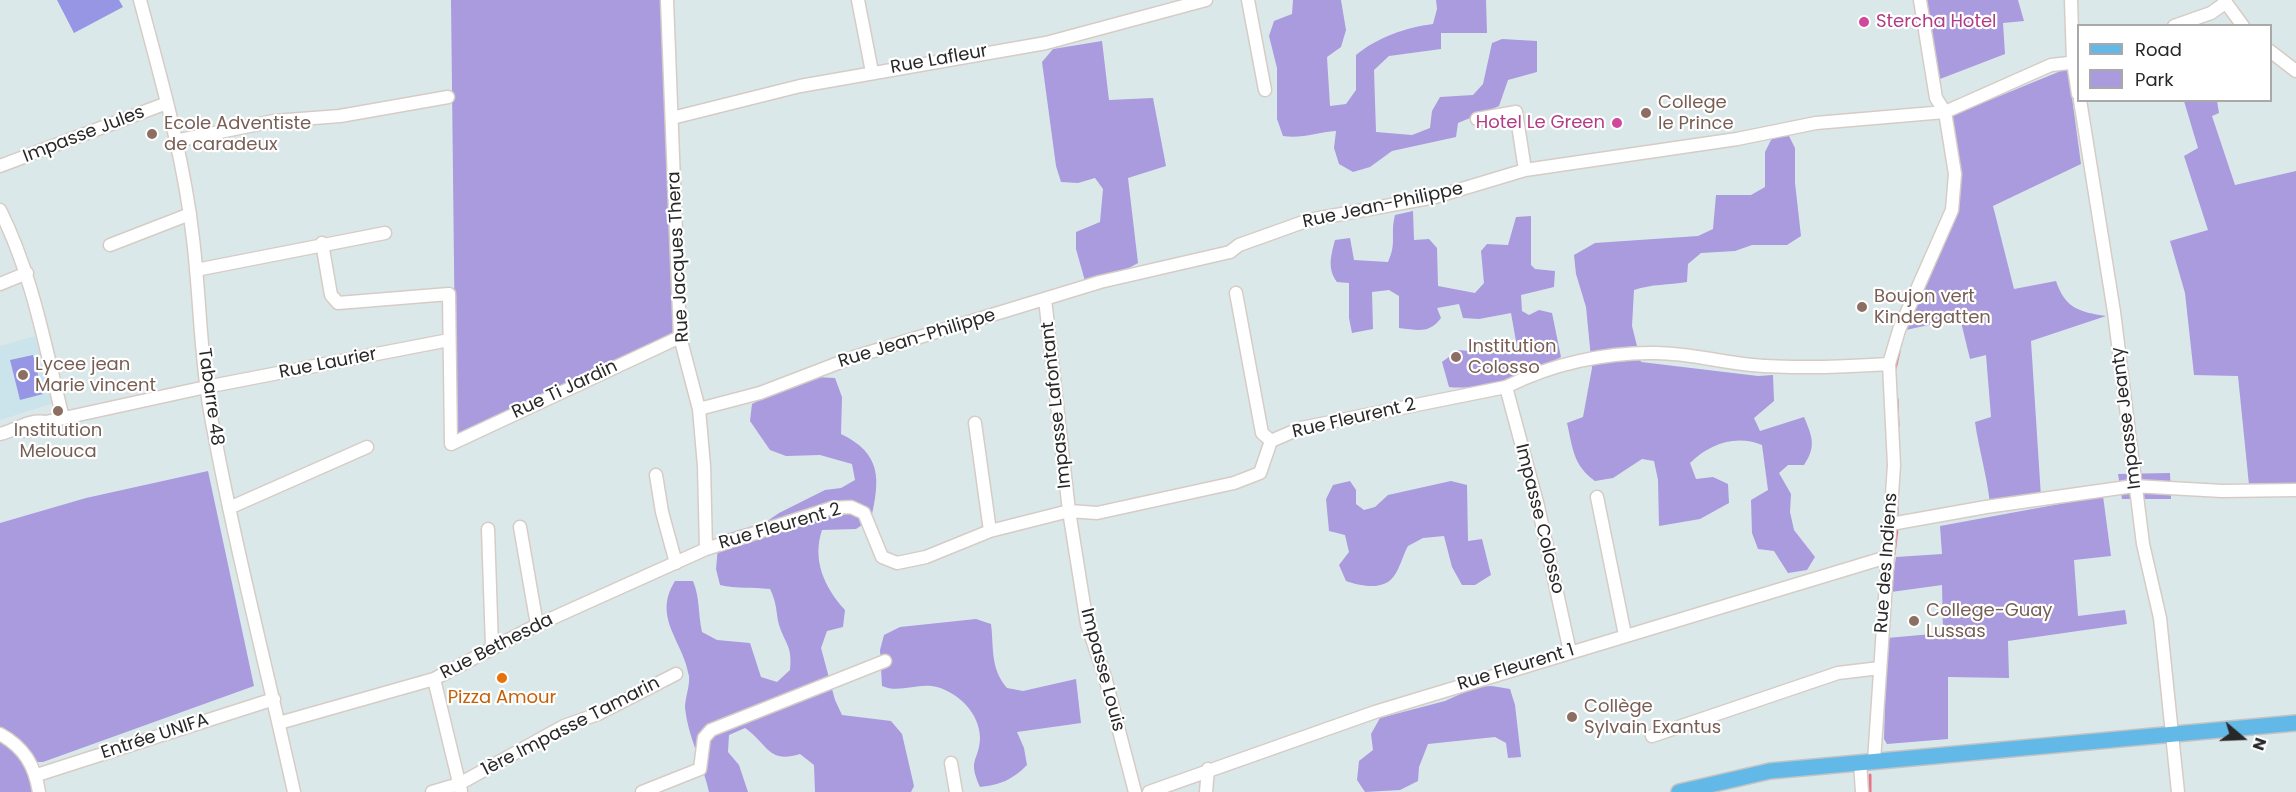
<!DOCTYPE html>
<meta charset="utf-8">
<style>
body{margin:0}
#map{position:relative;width:2296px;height:792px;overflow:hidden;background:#dbe8ea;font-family:Poppins,sans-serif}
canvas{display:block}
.legend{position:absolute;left:2077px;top:24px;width:195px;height:78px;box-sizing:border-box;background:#fff;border:2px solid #a9a9a9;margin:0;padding:8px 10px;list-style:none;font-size:18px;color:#282828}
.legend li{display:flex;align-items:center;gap:12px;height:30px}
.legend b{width:30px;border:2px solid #a9a9a9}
.north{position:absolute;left:2212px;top:708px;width:60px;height:60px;-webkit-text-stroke:4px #fff;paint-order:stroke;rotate:109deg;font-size:16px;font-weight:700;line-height:24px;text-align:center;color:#282828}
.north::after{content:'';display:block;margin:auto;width:21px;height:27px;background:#282828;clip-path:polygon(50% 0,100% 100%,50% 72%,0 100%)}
</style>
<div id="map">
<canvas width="2296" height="792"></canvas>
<ul class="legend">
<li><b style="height:8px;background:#62b9e8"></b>Road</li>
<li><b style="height:16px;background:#aa9ade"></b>Park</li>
</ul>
<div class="north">N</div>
</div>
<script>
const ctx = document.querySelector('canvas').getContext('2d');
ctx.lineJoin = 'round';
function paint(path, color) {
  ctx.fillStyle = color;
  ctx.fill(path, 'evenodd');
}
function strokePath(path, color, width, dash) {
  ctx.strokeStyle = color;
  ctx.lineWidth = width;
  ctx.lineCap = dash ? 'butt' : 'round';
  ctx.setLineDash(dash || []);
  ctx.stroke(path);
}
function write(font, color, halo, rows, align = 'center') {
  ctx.font = font + ' Poppins,sans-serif';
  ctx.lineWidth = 4.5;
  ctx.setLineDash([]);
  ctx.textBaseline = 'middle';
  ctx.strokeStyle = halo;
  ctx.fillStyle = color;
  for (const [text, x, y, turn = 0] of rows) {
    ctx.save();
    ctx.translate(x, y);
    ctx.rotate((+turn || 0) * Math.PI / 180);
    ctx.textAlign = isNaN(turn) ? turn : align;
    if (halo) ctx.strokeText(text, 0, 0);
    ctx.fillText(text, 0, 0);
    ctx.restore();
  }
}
paint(new Path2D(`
 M35,336L54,403L0,420V346Z`), '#cbe3eb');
paint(new Path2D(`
 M451,0H663L678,330L456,437Z
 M1293,0H1341L1346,30L1341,47L1327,57L1330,106L1346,104L1356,90V55C1376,38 1407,27 1433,24L1437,9L1436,0H1486L1487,33H1441V49L1389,56L1374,70L1376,132L1412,135L1430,128L1432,111L1440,97L1473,95L1483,84L1492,43L1502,39L1537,41V72L1508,80L1499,106L1458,123L1456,137L1392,151L1370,167L1353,172L1339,164L1334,148L1336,131C1317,132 1302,139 1283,136L1277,119V68L1269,36L1274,21L1292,14Z
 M1925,0H2018L2024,21L2003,23L2005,54L1940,79Z
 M1102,41L1109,100L1153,98L1166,166L1128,178L1138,263L1116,275L1085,281L1076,249V232L1100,222L1103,189L1095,178L1078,183L1061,182L1056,166L1042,62L1053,49Z
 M2068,68L2081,164L1993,206L2014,289L2056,281C2065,308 2079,312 2106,316L2031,341L2041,497L1990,504C1987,476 1979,450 1975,422L1991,417L1986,355L1970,359L1960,318L1906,330L1958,207L1951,116Z
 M2184,101H2217L2219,113L2212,116L2235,185L2296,171V483L2249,485L2238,376L2194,375L2185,293L2170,241L2208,230L2184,156L2198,148Z
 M1789,136L1795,148V183L1801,236L1787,245H1752L1735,251L1701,253L1688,264L1687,282C1668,285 1652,284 1634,290L1632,326L1641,362L1758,376L1773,375L1774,401L1754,418L1760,431L1804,417C1813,438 1816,447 1804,465H1788L1779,473L1791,494L1790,512L1794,530L1815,557L1807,570L1788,573L1774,551L1758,549L1752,533L1751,500L1768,490L1762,445C1736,434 1709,444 1690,463L1696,479L1713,477L1728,484L1729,503L1700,519L1659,526L1658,480L1654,461L1642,459L1613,478L1595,481C1573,465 1573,449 1567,423L1583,417L1592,368L1586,307L1576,274L1574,255L1595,243L1698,236L1713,229L1716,195H1751L1765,187V152L1772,138Z
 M1413,211L1414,240L1429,239L1437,248L1438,286L1475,293L1484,283L1481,251L1487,244L1508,245L1516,217L1531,216V265L1535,269L1555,271L1554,287L1521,295L1522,311L1529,315L1539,310L1552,313L1561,357C1533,373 1481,391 1449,387L1442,362L1458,350L1480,352L1517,347L1511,313L1479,319L1463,318L1459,304L1437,308L1441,318C1429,334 1418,330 1399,328V296L1389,290L1372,292L1373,329L1352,333L1349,318V283L1337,282C1327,269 1331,255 1335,240L1350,238L1354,260L1388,262C1397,243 1390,235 1395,215Z
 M815,377L835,378L842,397L841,434C882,454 880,479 871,519L856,529L822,530C812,560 824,587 845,610L843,627L827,631L821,648L835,700L842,715L891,721L902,734L914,786L911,792H815L814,765L800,754C768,764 768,744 745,728L729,735L728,752L739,765L748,792H709C703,764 688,737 685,708C685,698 690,686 689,676C683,640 652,618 675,581H693C700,598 698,614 702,632L717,640L750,643L761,677L777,682L790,670C793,644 783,642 778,621C776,609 776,601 770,589C752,587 737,589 720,585L716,569L719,536L766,522L779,513L825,490L841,488L855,480L852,464L820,455L786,456L770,450L750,421L752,404L775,392Z
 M208,471L254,686L43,762H34L0,732V523L86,498Z
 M2170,473L2171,499H2122L2118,474Z
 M1350,481L1356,490V504L1364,510L1375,507L1388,495L1451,481L1467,485L1468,541L1482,539L1491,575L1475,585H1462L1452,567L1444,536L1423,538L1408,546C1403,555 1400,568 1394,576C1384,591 1360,586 1346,581L1339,565L1349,552L1345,535L1329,531L1326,499L1333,485Z
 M2103,496L2111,556L2074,560L2078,616L2125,610L2127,624L2008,641L2009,678L1948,677V739L1887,744L1884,739L1887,638L1943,633L1942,585L1891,592L1896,557L1942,554L1940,526Z
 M976,619L991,624C994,649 990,668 1007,688L1023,691L1076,679L1081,723L1017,732L1024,748L1027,765C1012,780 1000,785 980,787C967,758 979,762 980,738C980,714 959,693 937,687C918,682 900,694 882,686L880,650L884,635L900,627Z
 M1492,686L1510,689L1515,705L1521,757L1508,758L1506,743L1495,737L1428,744L1419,767L1418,781L1400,790L1365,792L1357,780L1359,761L1373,750L1371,734L1380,718L1445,701L1476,687Z
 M0,740C19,752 29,770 32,792H0Z`), '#aa9ade');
paint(new Path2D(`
 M57,0H119L123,7L74,33Z
 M33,355L43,394L20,400L10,360Z`), '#9796e5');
strokePath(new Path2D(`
 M1895,369L1899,352
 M1897,399L1898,426
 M1897,516V507
 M1894,554L1897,529
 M1870,792V775`), '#e77384', 3);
const minor = new Path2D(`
 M140,0C161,79 184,158 193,239C200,296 200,354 210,411C233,539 266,665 294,792
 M667,0L680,337L699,409L704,466L706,549
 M858,0L872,72
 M1248,0L1265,90
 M2071,0L2073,62L2078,94
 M2224,0L2243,26
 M2174,26L2211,13L2225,3
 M2270,51L2296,71
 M2080,100L2114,312L2143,544L2160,618L2178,792
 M672,118L800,86L1046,43L1206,0
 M1477,119L1516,112L1525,170
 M175,141L274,121L340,116L448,97
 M0,166L167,103
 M0,210C33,276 45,347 63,418
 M322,243L331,295L338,303L449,294L451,444L680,337
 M110,245L190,214
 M196,270L385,233
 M0,284L27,273
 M1236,293L1262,433L1271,441
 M1045,299L1069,511L1087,624L1105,677L1135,792
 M1506,387L1538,506L1570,652
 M699,409L760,393L854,357L1100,282L1230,252L1239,245L1309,220L1435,197L1525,170L1737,139L1816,123L1945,112L2051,65L2078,62
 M975,423L990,531
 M17,430C31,432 36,432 46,422
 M0,434C17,430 28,419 46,422L206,387L449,340
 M656,475L662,512L676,563
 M1597,497L1625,635
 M229,508L367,447
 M1891,524L1986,507L2134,486L2222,491L2296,490
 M520,527L537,625
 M488,529L492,647
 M434,679L461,791
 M279,723L434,679L537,625L706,549L832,508L851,507L864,513L882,557L897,563L926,557L990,531L1069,511L1097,513L1234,483L1260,473L1271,441L1301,428L1506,387C1551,364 1606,352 1656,353C1688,353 1720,362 1752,365C1797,369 1844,367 1889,364
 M0,734C24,747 35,766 39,792
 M1652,736L1838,673L1880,668
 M1874,761L1894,465L1889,364L1899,330L1952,210L1955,174L1945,112L1936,98L1920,0
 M1860,762L1862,792
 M951,763L956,792
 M37,775L274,699
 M432,792L459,784L564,726L598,714L676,674
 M642,792L700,769L704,738L711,730L885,661
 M1149,792L1375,712L1887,557
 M1206,792L1208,769`);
const major = new Path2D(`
 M1679,792L1770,771L2296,723`);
strokePath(minor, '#d6ccc6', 15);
strokePath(major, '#c3c3c3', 18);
strokePath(minor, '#fff', 12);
strokePath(major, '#62b9e8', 15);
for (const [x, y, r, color] of [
 [1864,22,6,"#d1479c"],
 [1646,113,6,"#8d6e63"],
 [1617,123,6,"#d1479c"],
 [152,134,6,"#8d6e63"],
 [1862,307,6,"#8d6e63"],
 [1456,357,6,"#8d6e63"],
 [23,375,6,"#8d6e63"],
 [58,411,6,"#8d6e63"],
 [1914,621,6,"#8d6e63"],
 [502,678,6,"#e8710a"],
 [1572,717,6,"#8d6e63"]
]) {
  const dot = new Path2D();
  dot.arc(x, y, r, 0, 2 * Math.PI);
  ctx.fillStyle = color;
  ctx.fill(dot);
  strokePath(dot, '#fff', 2);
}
write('18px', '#b23c85', '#fff', [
 ["Stercha Hotel",1876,22],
 ["Hotel Le Green",1605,123,"right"]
], 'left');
write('18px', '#282828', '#fff', [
 ["Rue Lafleur",939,60,-10],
 ["Impasse Jules",84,135,-21],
 ["Rue Jean-Philippe",1383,206,-12],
 ["Rue Jacques Thera",679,257,-93],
 ["Rue Jean-Philippe",917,339,-17],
 ["Rue Laurier",328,364,-11],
 ["Rue Ti Jardin",565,390,-25],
 ["Tabarre 48",210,397,82],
 ["Impasse Lafontant",1057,405,-96],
 ["Impasse Jeanty",2127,418,-97],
 ["Rue Fleurent 2",1354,419,-13],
 ["Impasse Colosso",1539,519,76],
 ["Rue Fleurent 2",780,527,-16],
 ["Rue des Indiens",1887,563,-86],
 ["Rue Bethesda",497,647,-27],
 ["Rue Fleurent 1",1516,668,-17],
 ["Impasse Louis",1102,670,75],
 ["1ère Impasse Tamarin",571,727,-27],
 ["Entrée UNIFA",155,737,-18]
]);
write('18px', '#785e54', '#fff', [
 ["College",1658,103],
 ["le Prince",1658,124],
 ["Ecole Adventiste",164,124],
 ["de caradeux",164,145],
 ["Boujon vert",1874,297],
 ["Kindergatten",1874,318],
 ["Institution",1468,347],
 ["Colosso",1468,368],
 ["Lycee jean",35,365],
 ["Marie vincent",35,386],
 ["Institution",58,431,"center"],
 ["Melouca",58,452,"center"],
 ["College-Guay",1926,611],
 ["Lussas",1926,632],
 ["Collège",1584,707],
 ["Sylvain Exantus",1584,728]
], 'left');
write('18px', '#c56008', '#fff', [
 ["Pizza Amour",502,698]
]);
</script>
